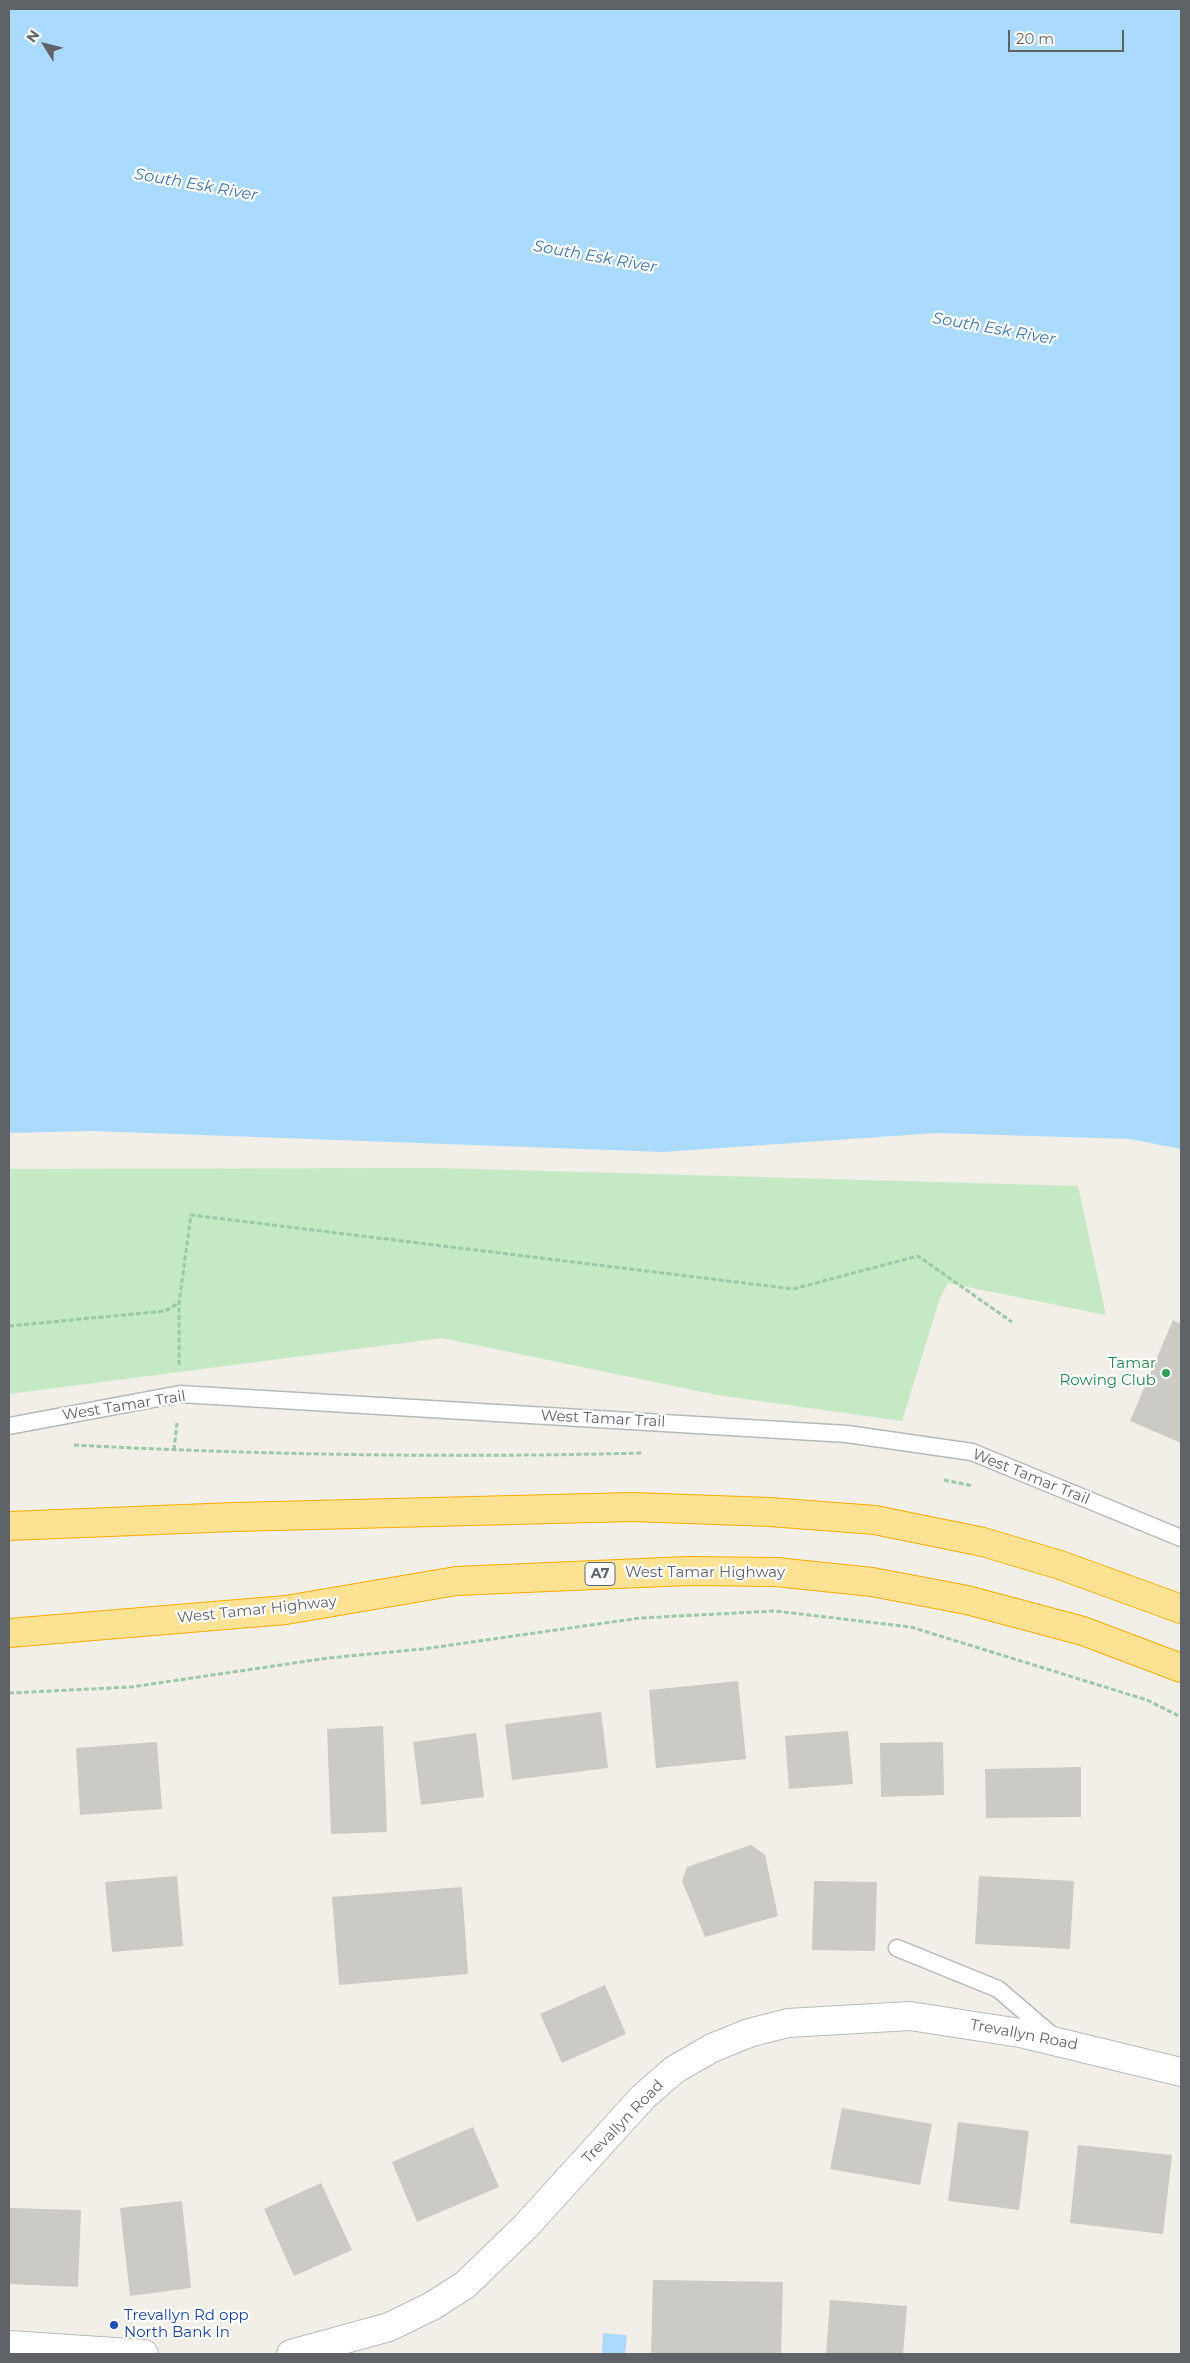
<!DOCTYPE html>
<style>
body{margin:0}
#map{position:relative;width:1190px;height:2363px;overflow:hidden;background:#f1efe8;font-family:Montserrat,sans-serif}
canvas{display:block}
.frame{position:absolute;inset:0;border:10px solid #5f6368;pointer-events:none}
.north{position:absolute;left:20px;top:20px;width:50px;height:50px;-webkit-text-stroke:4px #fff;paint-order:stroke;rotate:306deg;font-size:14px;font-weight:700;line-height:20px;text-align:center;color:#5f6368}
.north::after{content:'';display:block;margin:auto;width:18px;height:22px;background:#5f6368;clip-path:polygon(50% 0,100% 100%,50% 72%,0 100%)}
.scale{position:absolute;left:1008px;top:30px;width:116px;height:22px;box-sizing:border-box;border:2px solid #5f6368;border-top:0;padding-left:6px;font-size:15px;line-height:18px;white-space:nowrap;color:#5f6368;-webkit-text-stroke:4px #fff;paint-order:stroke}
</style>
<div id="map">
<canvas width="1190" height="2363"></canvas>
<div class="frame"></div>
<div class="north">N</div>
<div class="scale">20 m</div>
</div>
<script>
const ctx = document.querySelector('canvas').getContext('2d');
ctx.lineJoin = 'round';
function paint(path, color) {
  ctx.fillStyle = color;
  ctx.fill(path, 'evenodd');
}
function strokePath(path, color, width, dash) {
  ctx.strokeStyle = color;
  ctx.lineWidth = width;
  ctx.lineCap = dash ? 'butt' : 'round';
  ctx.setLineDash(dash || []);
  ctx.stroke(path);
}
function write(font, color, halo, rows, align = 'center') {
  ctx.font = font + ' Montserrat,sans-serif';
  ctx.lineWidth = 4.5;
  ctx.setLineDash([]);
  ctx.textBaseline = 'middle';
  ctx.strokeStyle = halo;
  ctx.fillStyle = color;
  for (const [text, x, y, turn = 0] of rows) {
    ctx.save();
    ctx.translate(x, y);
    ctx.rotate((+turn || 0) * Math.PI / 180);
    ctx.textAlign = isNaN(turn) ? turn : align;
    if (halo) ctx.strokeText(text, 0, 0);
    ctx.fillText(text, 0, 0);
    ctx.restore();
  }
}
paint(new Path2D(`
 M440,1168L1078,1186L1106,1315L948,1283L940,1298L902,1421L717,1395L442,1338L9,1394V1169Z`), '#c5e8c5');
paint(new Path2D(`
 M9,9H1181V1149L1130,1139L936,1133L664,1152L92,1131L9,1133Z
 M603,2333L627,2335L625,2354H602Z`), '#aadaff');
paint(new Path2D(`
 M1173,1320L1181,1324V1443L1130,1421Z
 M738,1681L746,1759L656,1768L649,1690Z
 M601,1712L608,1768L512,1780L505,1724Z
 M383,1726L387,1832L331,1834L327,1729Z
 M848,1731L853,1784L789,1789L785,1736Z
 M476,1733L484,1797L421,1805L413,1742Z
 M157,1742L162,1809L80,1815L76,1748Z
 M943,1742L944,1795L881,1797L880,1743Z
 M1081,1767V1817L986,1818L985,1769Z
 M751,1845L765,1855L778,1916L705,1937L682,1881L687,1867Z
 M177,1876L183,1946L112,1952L105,1882Z
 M979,1876L1074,1881L1070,1949L975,1944Z
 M814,1881L877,1882L875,1951L812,1950Z
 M462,1887L468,1974L339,1985L332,1897Z
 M605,1985L626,2034L562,2063L540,2014Z
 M842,2108L932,2124L920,2185L830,2169Z
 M958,2122L1029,2131L1019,2210L948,2201Z
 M473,2127L499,2187L417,2222L392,2162Z
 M1078,2145L1172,2155L1163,2234L1070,2223Z
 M321,2183L352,2250L294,2276L264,2209Z
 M182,2201L191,2288L130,2296L120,2208Z
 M9,2208L81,2210L78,2287L9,2284Z
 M653,2280L783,2282L781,2354H651Z
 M830,2300L907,2306L903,2354H826Z`), '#cccac5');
const lane = new Path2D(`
 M9,1426L180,1394L847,1434L972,1452L1181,1538
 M897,1948L998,1989L1054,2037`);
const secondary = new Path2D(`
 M9,2345L144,2354
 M291,2354L389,2327L432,2306L465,2285L526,2226L643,2097L674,2070L712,2048L749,2033L788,2023L910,2016L1020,2033L1181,2072`);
const highway = new Path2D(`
 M9,1526L234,1517L632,1507L770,1512L875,1520L983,1542L1060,1565L1181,1609
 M9,1633L286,1610L456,1581L688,1571L776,1572L872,1582L967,1600L1083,1631L1181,1668`);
strokePath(lane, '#b5b8bc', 19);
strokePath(secondary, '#b6babf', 30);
strokePath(highway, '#f9ab00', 30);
strokePath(new Path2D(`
 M9,1326L165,1311L179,1303
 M179,1365V1303L191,1215L793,1289L918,1256L1012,1322
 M74,1445C263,1455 453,1458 642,1453
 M174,1450L177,1423
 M944,1480L973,1486
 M9,1693L131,1687L328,1658L423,1649L640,1618L775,1611L911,1627L1147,1700L1181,1717`), '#9cc7a9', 3, [5, 2.5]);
strokePath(lane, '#fff', 16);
strokePath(secondary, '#fff', 28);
strokePath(highway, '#fde293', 28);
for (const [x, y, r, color] of [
 [1166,1373,5,"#2e9e5b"],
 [114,2325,5,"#1a4fb4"]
]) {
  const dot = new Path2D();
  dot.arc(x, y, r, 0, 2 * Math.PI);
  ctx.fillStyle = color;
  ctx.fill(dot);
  strokePath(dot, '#fff', 2);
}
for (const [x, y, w] of [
 [600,1574,30]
]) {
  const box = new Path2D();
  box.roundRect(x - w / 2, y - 11.5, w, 23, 4);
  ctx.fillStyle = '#fff';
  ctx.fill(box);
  strokePath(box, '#5f6368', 1);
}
write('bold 14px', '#5f6368', null, [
 ["A7",600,1574]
]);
write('15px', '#27864d', '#fff', [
 ["Tamar",1156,1364],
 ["Rowing Club",1156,1381]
], 'right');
write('15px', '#5f6368', '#fff', [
 ["West Tamar Trail",124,1406,-9],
 ["West Tamar Trail",603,1419,3],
 ["West Tamar Trail",1031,1477,22],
 ["West Tamar Highway",705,1573],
 ["West Tamar Highway",257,1610,-6],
 ["Trevallyn Road",1024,2035,11],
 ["Trevallyn Road",623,2122,-46]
]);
write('15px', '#164399', '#fff', [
 ["Trevallyn Rd opp",124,2316],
 ["North Bank In",124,2333]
], 'left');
write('italic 16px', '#4174aa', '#fff', [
 ["South Esk River",196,185,10],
 ["South Esk River",595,257,10],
 ["South Esk River",994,329,10]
]);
</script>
